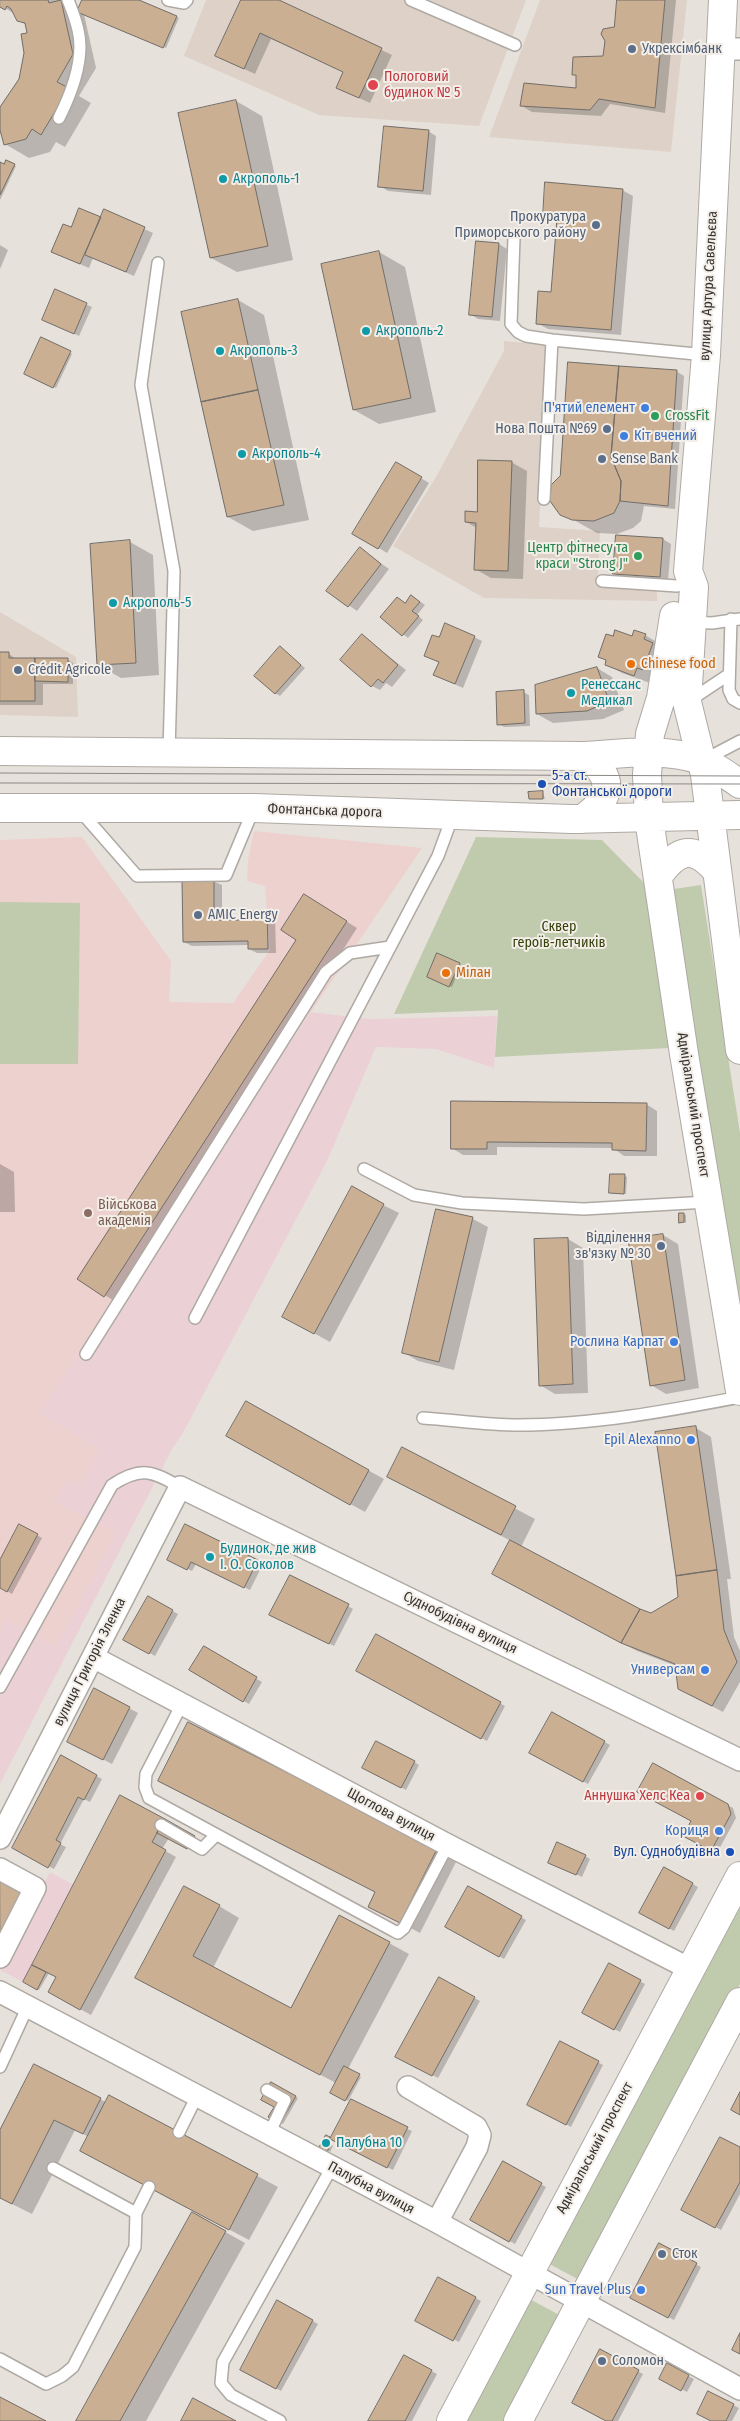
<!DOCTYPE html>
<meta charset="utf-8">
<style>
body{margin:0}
canvas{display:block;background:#e7e1db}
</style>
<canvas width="740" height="2421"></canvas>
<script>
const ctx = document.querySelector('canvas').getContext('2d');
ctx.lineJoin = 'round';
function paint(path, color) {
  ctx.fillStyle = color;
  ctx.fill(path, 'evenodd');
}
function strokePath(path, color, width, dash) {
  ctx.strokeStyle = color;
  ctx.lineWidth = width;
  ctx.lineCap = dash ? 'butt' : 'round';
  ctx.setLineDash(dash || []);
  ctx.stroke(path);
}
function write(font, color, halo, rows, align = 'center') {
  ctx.font = font + ' "Fira Sans Condensed",sans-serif';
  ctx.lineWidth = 4;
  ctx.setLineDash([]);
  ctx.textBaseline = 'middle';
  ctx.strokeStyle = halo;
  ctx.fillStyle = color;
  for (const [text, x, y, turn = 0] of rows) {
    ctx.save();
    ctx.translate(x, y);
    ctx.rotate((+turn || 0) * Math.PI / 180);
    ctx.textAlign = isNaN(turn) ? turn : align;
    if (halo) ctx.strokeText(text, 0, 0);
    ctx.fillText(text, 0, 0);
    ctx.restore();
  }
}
paint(new Path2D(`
 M206,0H526L479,126L319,115L184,56Z
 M540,0H687L671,152L489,137Z
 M504,341L548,345L539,527L600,531L598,576L657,580V601L484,598L393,546L436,477L504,351Z
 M0,612L76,657L78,717L0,715Z`), '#ded2c8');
paint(new Path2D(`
 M311,1012L370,1019L497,1016L494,1068L436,1049L376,1047L327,1161L183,1433L171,1451L0,1784V1631L7,1618L116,1533L55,1502L67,1480L99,1449L39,1413Z
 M50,1872L74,1885L23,1982L0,1970V1965Z`), '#ebd1d6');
paint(new Path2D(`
 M254,831L422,848L39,1413L99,1449L81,1485L67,1480L55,1502L116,1533L56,1647L7,1619L0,1631V840L82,837L171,961L169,1002L233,1003L270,950L265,886L247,881L248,860Z`), '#ecd1ce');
paint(new Path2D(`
 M476,837L602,840L649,888L669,1048L495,1057L498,1010L394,1014Z
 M701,885L740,1133V1356L667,890Z
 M0,902L80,903L78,1064H0Z
 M740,1888V1984L583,2282L542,2260Z
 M524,2296L565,2318L510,2421H458Z`), '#c0cbae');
paint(new Path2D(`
 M0,0H67L78,12L83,0H136L179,18L166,48L84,14L96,68L79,96L91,103L65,147L56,142L50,152L29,158L5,144L0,126V109L20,80L28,34L26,25L18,20L15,14L0,5Z
 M242,0H276L392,55L370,103L348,93L345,72L271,39L255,74L227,61Z
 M618,0H676L665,113L610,104L601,116L532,112L522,106L577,90V76L573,74L604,57L615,28Z
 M236,101L262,116L293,260L237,272L211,258Z
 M428,131L436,136L431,195L388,191L380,186Z
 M7,162L16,166L0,200V163L5,166Z
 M622,190L633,196L621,335L548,329L537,323L552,293L558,223L544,217Z
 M105,211L153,233L134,276L93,258L89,268L61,256L71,229L101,219Z
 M499,244L507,249L500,321L478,319L470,314Z
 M0,245L8,250L0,269Z
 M379,252L405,267L436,412L379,424L354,410Z
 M56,291L92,307L79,336L49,322Z
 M238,300L264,315L309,520L253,531L228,517L183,313Z
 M42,339L72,354L56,388L25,373Z
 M676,371L684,376L675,509L644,506L641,521L633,528L617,534L597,533L556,510L551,501Z
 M511,462L527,471L523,579L491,578L475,569L477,528L466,522L478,513Z
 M396,463L429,483L387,553L354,533Z
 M663,539L671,544L668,581L622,578L614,573Z
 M130,542L153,555L159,675L121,678L98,665L92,545Z
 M368,554L389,569L357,611L328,591Z
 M412,596L425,605L417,615L423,620L408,638L381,617L406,604Z
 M362,635L406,670L392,687L386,683L380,690L372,686Z
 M645,635L660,644L650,683L622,673L606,664L607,661L599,656L614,638Z
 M474,637L482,641L463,688L434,675L440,663L425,655L440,639Z
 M281,648L305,668L280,696L275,693Z
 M0,653H8L17,660H68L73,663V684H43V705H0Z
 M597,668L612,677L624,710L603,719L553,723L537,714Z
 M523,692L529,695L530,726L504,727L498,724Z
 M543,793L545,799L530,798Z
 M213,881L222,885V921H248L267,911L275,916L276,953H257L249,949V945L192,946L184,942Z
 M315,902L357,928L116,1302L79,1279L298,940Z
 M459,964L461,965L452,987L430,978Z
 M646,1104L657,1111V1156H624L613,1148L497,1147V1155H463L452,1148Z
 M0,1164L14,1172L15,1212H0Z
 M625,1176L627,1177L626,1194L611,1193Z
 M383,1205L399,1213L330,1342L299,1325Z
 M683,1214L686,1215V1223L681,1222Z
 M473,1219L488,1227L454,1370L418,1361L403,1352Z
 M663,1235L678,1244L699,1388L666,1394L651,1385Z
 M568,1239L583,1248L588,1393L555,1394L540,1385L535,1240Z
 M246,1403L384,1479L365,1512L243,1445Z
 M696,1428L711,1437L731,1579H727L734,1637L740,1651V1682L723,1712L690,1695L676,1666L637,1651L494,1573L511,1541L409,1488L403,1449L535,1519L521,1547L651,1615L679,1598Z
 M185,1525L263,1564L250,1590L196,1564L192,1571L174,1562Z
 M20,1526L42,1538L12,1594L0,1587V1563Z
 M148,1598L178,1614L155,1656L125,1639Z
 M348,1606L353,1609L334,1646L276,1617Z
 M376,1636L505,1706L487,1741L357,1671Z
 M204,1648L262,1682L249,1704L191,1670Z
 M95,1690L138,1713L112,1764L77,1746Z
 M552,1713L610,1745L588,1784L531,1753Z
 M61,1757L102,1779L90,1802L84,1799L60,1844L66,1847L54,1869L13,1848Z
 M414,1762L419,1765L406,1790L364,1768Z
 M653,1765L733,1808L736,1818L717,1853L685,1836L693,1821Z
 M165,1820L196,1838L190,1849L169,1838L162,1849L176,1857L91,2015L60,1998L57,1977L49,1973L39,1990L24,1982Z
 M436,1851L456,1862L420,1933L369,1906L377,1892Z
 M585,1856L590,1859L582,1877L555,1865Z
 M664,1868L698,1887L674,1931L641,1913Z
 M469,1888L526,1920L504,1959L447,1926Z
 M219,1906L239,1918L213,1968L291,2009L389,1943L409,1954L348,2069L361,2077L348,2101L331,2092L336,2083L157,1989Z
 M609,1964L645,1984L620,2032L583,2013Z
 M439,1979L480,2001L438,2078L397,2056Z
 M561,2042L603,2065L571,2127L529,2104Z
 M272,2084L298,2098L283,2124L270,2117L276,2107Z
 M110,2097L278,2187L249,2240L102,2162L89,2137L75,2130L32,2214L0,2198V2133L100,2099L107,2103Z
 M407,2129L412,2131L393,2170L337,2142Z
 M327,2137L331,2140L329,2144L333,2146L330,2152L321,2148Z
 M740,2149V2194L721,2230L683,2209Z
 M503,2163L546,2187L515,2244L472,2220Z
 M193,2214L245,2243L146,2421H77Z
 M659,2245L701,2267L674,2320L631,2297Z
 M439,2278L481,2301L459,2342L417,2320Z
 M278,2302L318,2324L281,2391L241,2369Z
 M601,2351L643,2374L618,2421H608Z
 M404,2356L437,2374L412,2421H370Z
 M668,2365L694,2379L687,2392L660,2378Z
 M709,2392L739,2408L732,2421H713Z`), '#0003');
const building = new Path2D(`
 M0,0H48L49,3L61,0L73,54L57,82L69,88L41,135L32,129L26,139L4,145L0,130V107L19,79L24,53L21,34L27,33L25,23L17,21L11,9L7,6L5,10L0,7Z
 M82,0H139L177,16L163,48L77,12Z
 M241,0H279L382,48L359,98L336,88L343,72L260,33L244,69L215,56Z
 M617,0H665L655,108L599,99L590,110L520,106L524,83L576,88V75H572L573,57L603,56L605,41L601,34L603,29L614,27Z
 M236,100L268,246L210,258L178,113Z
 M384,126L429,130L423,191L378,187Z
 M6,160L15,164L0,195V162L4,164Z
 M545,182L623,189L611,330L536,324L538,291L551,292L557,218L543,217Z
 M79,208L101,217L80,264L51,252L63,224L71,227Z
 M104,209L145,227L126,272L85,255Z
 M476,241L499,243L492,317L469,315Z
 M379,251L411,398L353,410L321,264Z
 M55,289L87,303L74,334L42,320Z
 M238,299L258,390L201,402L181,312Z
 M41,337L71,351L53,388L24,374Z
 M568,362L619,366L611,457L621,481L620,501L614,513L594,521L572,520L560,515L550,501L551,485L560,476Z
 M619,366L677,370L668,506L620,501L621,481L611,457Z
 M258,390L284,505L227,517L201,402Z
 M478,460L512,461L508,571L474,570L476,523L465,522V511L477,512Z
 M396,462L422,477L378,549L352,534Z
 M616,535L663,538L660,577L613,574Z
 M130,540L136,663L97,665L90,544Z
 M360,547L381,564L348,607L326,591Z
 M411,595L420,602L412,611L419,616L402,636L380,617L397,597L405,603Z
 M445,623L475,636L455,684L433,675L439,662L424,656L432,635L439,637Z
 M615,630L632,636L634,630L646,634L644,639L653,643L643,670L637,668L634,676L605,665L606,660L598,657L606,634L613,636Z
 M362,634L398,665L383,683L378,679L371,687L340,660Z
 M280,646L301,665L275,694L254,676Z
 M0,652H9V658H35V701H0Z
 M35,658H68V682L35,681Z
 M597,667L609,701L587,711L536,714L535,685Z
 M524,690L525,723L497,725L496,692Z
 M543,791V799H529L528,792Z
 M214,879V920H247V911L267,910L268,949H248V941L183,942L182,880Z
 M304,894L347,921L104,1297L77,1279L296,940L281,930Z
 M437,953L460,963L449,987L427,977Z
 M451,1101L647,1103L646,1151L612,1150V1143L487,1142V1149H451Z
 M610,1174H625L624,1194L609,1193Z
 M352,1186L384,1204L314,1334L282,1317Z
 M436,1209L473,1217L439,1362L402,1353Z
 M679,1213H684V1222L679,1223Z
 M663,1234L685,1380L650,1386L628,1239Z
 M568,1238L573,1384L539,1386L534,1239Z
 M246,1401L369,1470L350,1505L226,1436Z
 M696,1426L717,1570L676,1576L655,1432Z
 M402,1447L516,1506L501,1535L387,1477Z
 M19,1524L38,1534L7,1592L0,1588V1560Z
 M185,1524L258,1560L244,1588L191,1562L187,1570L167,1560Z
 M510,1540L640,1609L621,1643L492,1574Z
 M717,1570L724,1630L737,1662L712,1706L678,1689L675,1664L621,1643L640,1609L651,1613L678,1597L676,1576Z
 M290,1575L349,1604L329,1644L269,1615Z
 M148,1596L173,1610L149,1654L123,1640Z
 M376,1634L501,1702L481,1739L356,1671Z
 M204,1646L257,1677L243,1702L189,1670Z
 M94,1688L130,1707L103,1760L67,1742Z
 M552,1712L605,1741L583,1782L529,1753Z
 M188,1722L437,1849L400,1923L368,1907L375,1892L158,1781Z
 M376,1741L415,1761L401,1788L362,1768Z
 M61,1755L97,1775L84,1800L78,1797L56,1840L61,1843L48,1868L12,1848Z
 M653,1763L728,1804L731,1814L711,1851L683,1836L691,1821L637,1792Z
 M120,1795L165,1819L152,1842L166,1850L80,2010L48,1992L56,1977L32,1965Z
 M165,1819L195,1836L187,1849L157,1833Z
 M557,1842L586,1855L576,1875L548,1863Z
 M664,1867L693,1883L669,1929L639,1913Z
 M0,1881L22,1892L0,1937Z
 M184,1886L220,1905L193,1956L291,2008L339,1915L390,1942L320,2075L135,1978Z
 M468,1886L522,1916L499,1957L445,1927Z
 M609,1963L641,1980L614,2030L582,2013Z
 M32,1965L46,1972L37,1990L23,1982Z
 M439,1977L475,1997L432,2076L395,2057Z
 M560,2041L599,2061L566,2125L527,2105Z
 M34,2064L101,2098L83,2134L54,2120L12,2204L0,2198V2130Z
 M344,2066L360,2074L345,2101L330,2093Z
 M271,2082L296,2096L280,2124L268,2117L274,2107L261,2100Z
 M740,2092V2115L731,2110Z
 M109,2095L258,2174L229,2230L80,2151Z
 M351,2099L408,2127L387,2168L330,2139Z
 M326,2135L330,2137L328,2142L331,2144L327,2152L319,2148Z
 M720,2137L740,2147V2182L715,2228L681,2210Z
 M503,2161L542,2183L509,2242L470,2220Z
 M192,2212L226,2231L120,2421H76Z
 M659,2243L697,2263L668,2318L630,2298Z
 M438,2277L476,2297L453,2341L415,2321Z
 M277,2300L313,2320L276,2389L240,2370Z
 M740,2333V2354L732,2350Z
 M600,2349L639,2370L612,2421H606L572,2403Z
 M404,2355L432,2370L405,2421H368Z
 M667,2363L689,2375L681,2391L659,2379Z
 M708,2391L734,2404L726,2421H711L697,2414Z
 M0,2397L46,2421H0Z
 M193,2398L236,2421H181Z`);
paint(building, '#caaf93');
strokePath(building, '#726d68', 1);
const service = new Path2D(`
 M168,0L184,3L187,0
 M411,0L515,45
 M59,118C71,94 85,58 78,30C76,20 72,10 68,0
 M514,238L511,324L518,332L526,336L552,340L706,355
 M158,263L141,385L174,571L169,752
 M544,499L552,340
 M602,581L677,586
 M731,619L729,690L733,699L740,703
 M691,622L712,623L740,619
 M689,701L728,675
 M704,760L740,741
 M81,812L137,876L226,875L254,808
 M364,1169L414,1195L462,1203L584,1209L708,1202
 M195,1318L438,856L453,815
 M86,1354L326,972L350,953L390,947
 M423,1418C454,1420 486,1425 518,1425C592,1425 667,1411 740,1397
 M0,1687L112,1485C141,1466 152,1471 180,1487
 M182,1704L146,1774L145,1787L149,1798L394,1931L398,1933L404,1928L448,1845
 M161,1825L202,1849L216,1835
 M0,2067L28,2006
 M267,2090L285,2100L269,2134
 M179,2132L197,2096
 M136,2213L149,2187
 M0,2359L46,2384L62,2376L73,2367L135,2247L136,2213L53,2168
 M280,2421L231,2395L221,2383L223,2362L332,2167`);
const minor = new Path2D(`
 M720,49H740
 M93,1657L448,1845L690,1969
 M0,1838L180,1487L740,1760
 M0,1869L35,1888L0,1957
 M0,1992L437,2222L740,2389
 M408,2087L476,2127L480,2135L477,2147L437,2222`);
const secondary = new Path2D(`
 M723,0L706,355L688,571L694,587L687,702L705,775L740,1050
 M674,616L661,698L650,734L647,775L649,819L684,1054L740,1391
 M0,751L584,756C622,754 664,747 700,760C714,765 728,776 740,784
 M0,808H254L571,819L740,815
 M582,819C612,799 616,776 584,756
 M658,876C678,849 693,844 716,870
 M451,2421L740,1876
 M518,2421L740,2002`);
strokePath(service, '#afa9a4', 14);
strokePath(minor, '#afa9a4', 24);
strokePath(secondary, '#afa9a4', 30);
strokePath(service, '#fff', 11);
strokePath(minor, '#fff', 21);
strokePath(secondary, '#fff', 28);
strokePath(new Path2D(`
 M0,773L740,776
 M0,783L740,784`), '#8c8884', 1);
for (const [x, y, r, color] of [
 [632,49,5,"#5c6f8a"],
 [373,85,6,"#e0444e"],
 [223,179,5,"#0f9aa8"],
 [596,225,5,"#5c6f8a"],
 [366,331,5,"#0f9aa8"],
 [220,351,5,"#0f9aa8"],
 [645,408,5,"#3f7fe0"],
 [655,416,5,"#2e9e5b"],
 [607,429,5,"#5c6f8a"],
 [624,436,5,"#3f7fe0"],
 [242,454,5,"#0f9aa8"],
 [602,459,5,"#5c6f8a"],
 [638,556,5,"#2e9e5b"],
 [113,603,5,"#0f9aa8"],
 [631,664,5,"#e8710a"],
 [18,670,5,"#5c6f8a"],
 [571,693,5,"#0f9aa8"],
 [542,784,5,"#1a4fb4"],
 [198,915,5,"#5c6f8a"],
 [446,973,5,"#e8710a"],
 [88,1213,5,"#8d6e63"],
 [661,1246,5,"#5c6f8a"],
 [674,1342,5,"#3f7fe0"],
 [691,1440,5,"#3f7fe0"],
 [210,1557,5,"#0f9aa8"],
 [705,1670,5,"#3f7fe0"],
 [700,1796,5,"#e0444e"],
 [719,1831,5,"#3f7fe0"],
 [730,1852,5,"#1a4fb4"],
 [326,2143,5,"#0f9aa8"],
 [662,2254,5,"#5c6f8a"],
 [641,2290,5,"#3f7fe0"],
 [602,2361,5,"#5c6f8a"]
]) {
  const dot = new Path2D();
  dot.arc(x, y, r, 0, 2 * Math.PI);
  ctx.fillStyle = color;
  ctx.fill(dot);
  strokePath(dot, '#f4eee8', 2);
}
write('14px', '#4e5e75', '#f4eee8', [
 ["Укрексімбанк",642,49],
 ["Прокуратура",586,217,"right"],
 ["Приморського району",586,233,"right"],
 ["Нова Пошта №69",597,429,"right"],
 ["Sense Bank",612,459],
 ["Crédit Agricole",28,670],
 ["AMIC Energy",208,915],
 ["Відділення",651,1238,"right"],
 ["зв'язку № 30",651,1254,"right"],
 ["Сток",672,2254],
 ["Соломон",612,2361]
], 'left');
write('14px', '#be3a42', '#f4eee8', [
 ["Пологовий",384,77],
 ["будинок № 5",384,93],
 ["Аннушка Хелс Кеа",690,1796,"right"]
], 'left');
write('14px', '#0d838f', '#f4eee8', [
 ["Акрополь-1",233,179],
 ["Акрополь-2",376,331],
 ["Акрополь-3",230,351],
 ["Акрополь-4",252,454],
 ["Акрополь-5",123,603],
 ["Ренессанс",581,685],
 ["Медикал",581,701],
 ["Будинок, де жив",220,1549],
 ["І. О. Соколов",220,1565],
 ["Палубна 10",336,2143]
], 'left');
write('14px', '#343230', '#f4eee8', [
 ["вулиця Артура Савельєва",709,286,-87],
 ["Фонтанська дорога",325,811,2],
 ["Адміральський проспект",693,1105,81],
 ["Суднобудівна вулиця",460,1623,26],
 ["вулиця Григорія Зленка",90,1662,-63],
 ["Щоглова вулиця",391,1815,28],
 ["Адміральський проспект",595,2148,-62],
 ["Палубна вулиця",371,2188,28]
]);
write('14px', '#366cbe', '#f4eee8', [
 ["П'ятий елемент",635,408],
 ["Кіт вчений",634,436,"left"],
 ["Рослина Карпат",664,1342],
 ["Epil Alexanno",681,1440],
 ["Универсам",695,1670],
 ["Кориця",709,1831],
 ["Sun Travel Plus",631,2290]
], 'right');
write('14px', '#27864d', '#f4eee8', [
 ["CrossFit",665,416],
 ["Центр фітнесу та",628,548,"right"],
 ["краси \"Strong J\"",628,564,"right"]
], 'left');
write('14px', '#c56008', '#f4eee8', [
 ["Chinese food",641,664],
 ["Мілан",456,973]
], 'left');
write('14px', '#164399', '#f4eee8', [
 ["5-а ст.",552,776],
 ["Фонтанської дороги",552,792],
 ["Вул. Суднобудівна",720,1852,"right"]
], 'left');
write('14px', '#334109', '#f4eee8', [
 ["Сквер",559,927],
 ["героїв-летчиків",559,943]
]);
write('14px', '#785e54', '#f4eee8', [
 ["Військова",98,1205],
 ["академія",98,1221]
], 'left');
</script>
